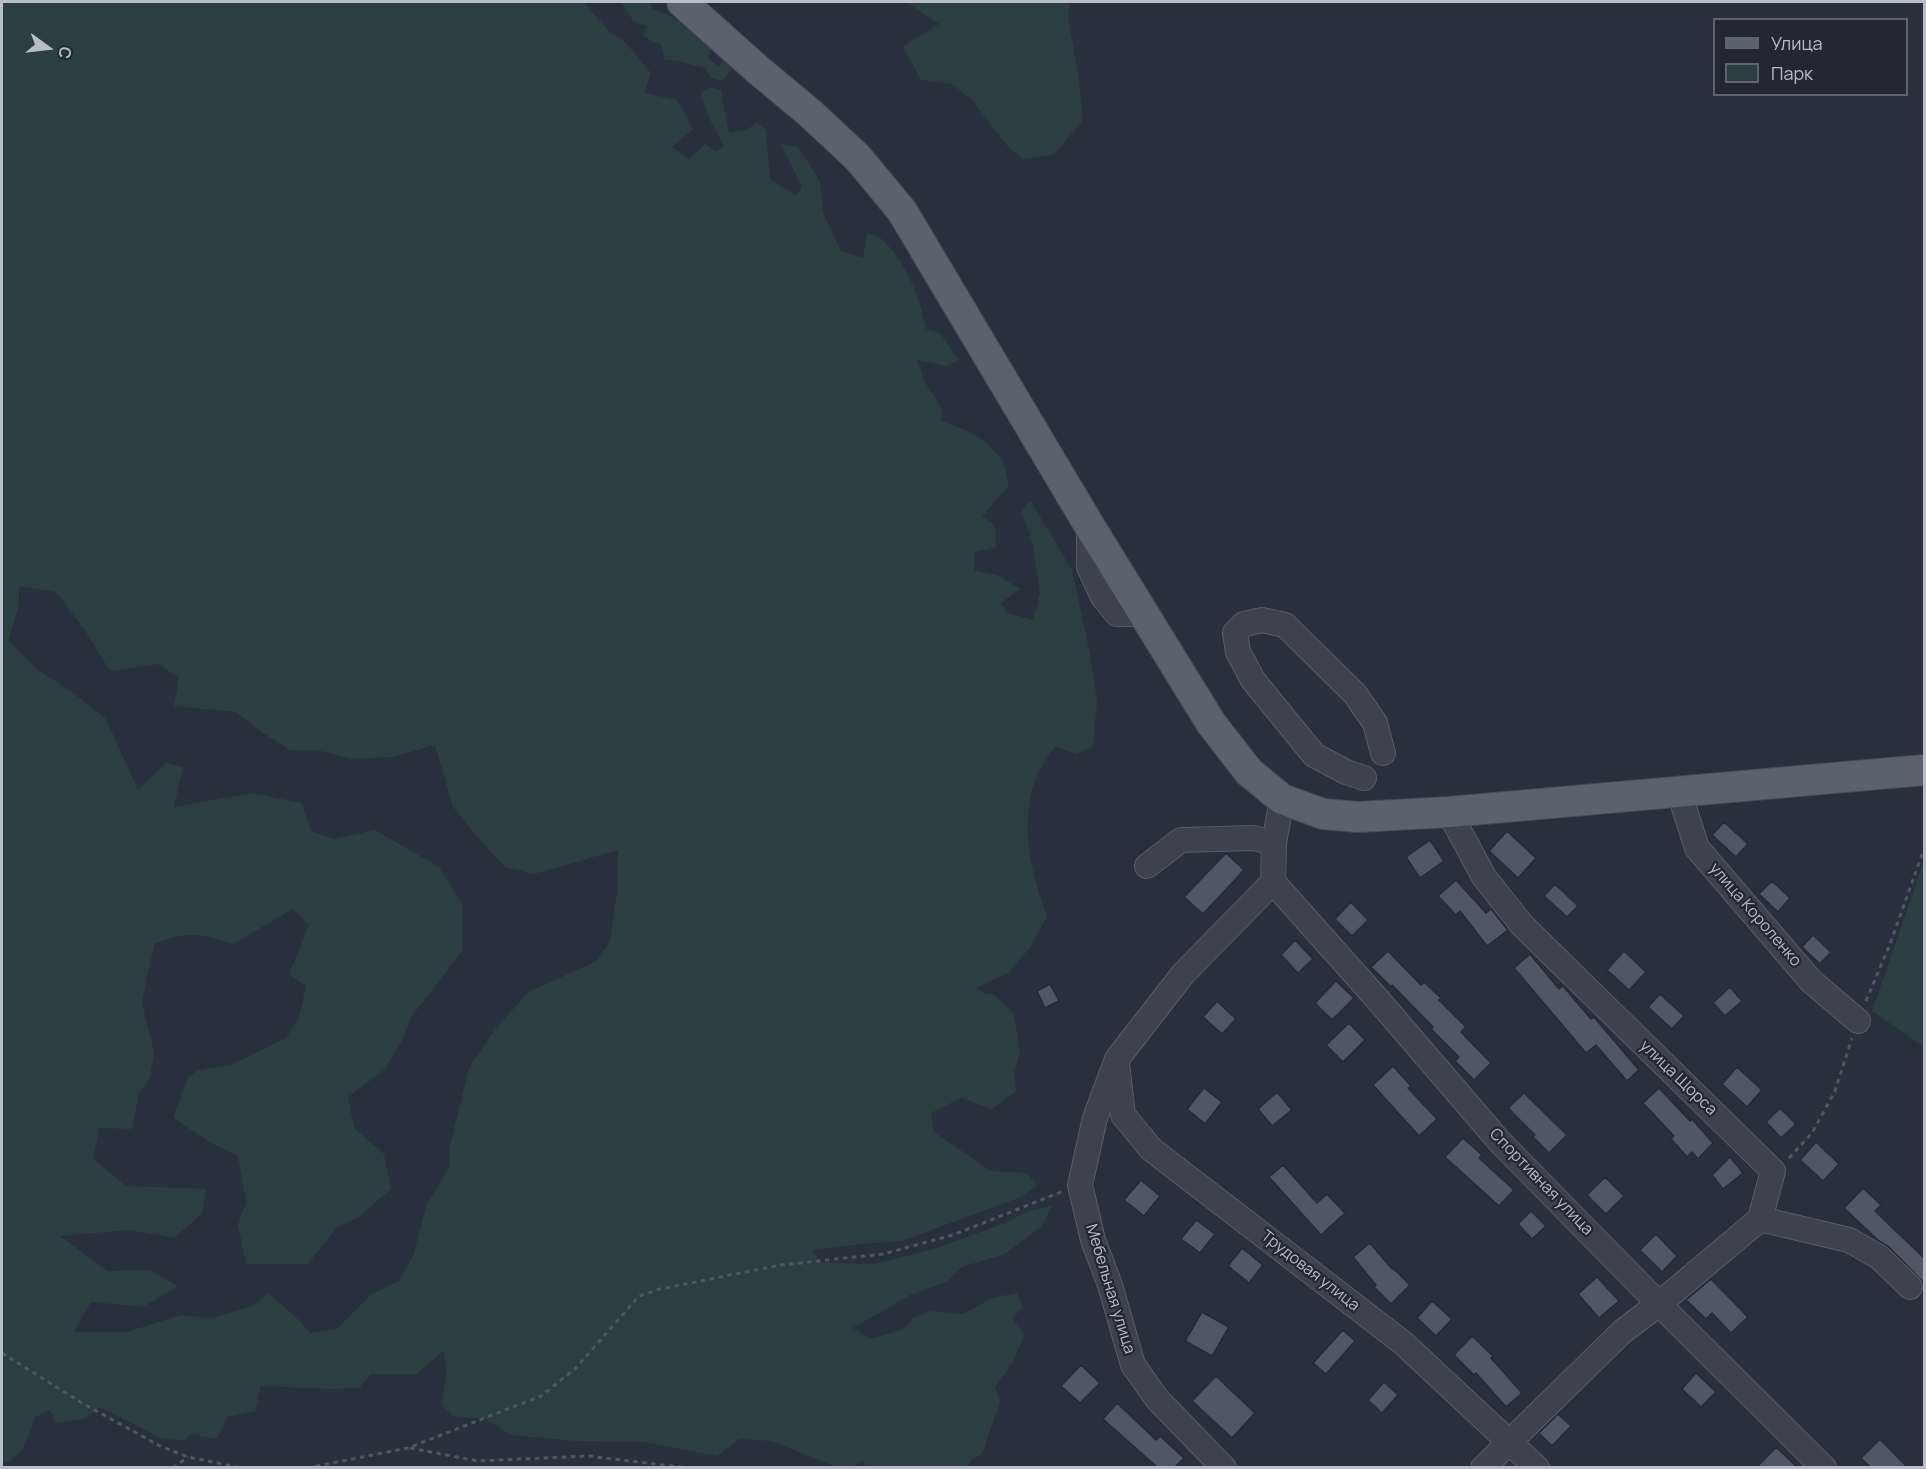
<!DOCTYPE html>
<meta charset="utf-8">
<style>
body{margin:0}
#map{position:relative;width:1926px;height:1469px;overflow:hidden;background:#28303e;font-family:Manrope,sans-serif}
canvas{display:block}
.frame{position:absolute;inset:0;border:3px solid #b8bec9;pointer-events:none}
.legend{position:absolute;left:1713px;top:18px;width:195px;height:78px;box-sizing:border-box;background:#212833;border:2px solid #5d646f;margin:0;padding:8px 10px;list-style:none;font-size:18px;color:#b8bec9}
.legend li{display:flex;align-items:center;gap:12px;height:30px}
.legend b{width:30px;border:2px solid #5d646f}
.north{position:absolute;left:18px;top:18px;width:60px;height:60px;-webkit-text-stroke:4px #212833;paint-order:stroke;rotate:105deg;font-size:16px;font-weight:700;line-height:24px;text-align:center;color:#b8bec9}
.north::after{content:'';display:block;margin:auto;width:21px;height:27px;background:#b8bec9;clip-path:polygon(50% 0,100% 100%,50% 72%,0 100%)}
</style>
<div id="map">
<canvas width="1926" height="1469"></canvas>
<div class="frame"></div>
<ul class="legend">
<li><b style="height:8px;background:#5a626e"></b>Улица</li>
<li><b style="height:16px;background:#2b3e40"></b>Парк</li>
</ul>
<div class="north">С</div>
</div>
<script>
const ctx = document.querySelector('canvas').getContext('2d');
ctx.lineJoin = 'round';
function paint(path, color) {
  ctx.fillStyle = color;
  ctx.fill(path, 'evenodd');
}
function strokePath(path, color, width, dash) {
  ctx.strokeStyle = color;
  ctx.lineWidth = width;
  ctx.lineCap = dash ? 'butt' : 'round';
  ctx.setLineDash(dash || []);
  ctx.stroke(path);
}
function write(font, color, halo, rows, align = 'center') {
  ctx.font = font + ' Manrope,sans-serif';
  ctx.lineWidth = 4.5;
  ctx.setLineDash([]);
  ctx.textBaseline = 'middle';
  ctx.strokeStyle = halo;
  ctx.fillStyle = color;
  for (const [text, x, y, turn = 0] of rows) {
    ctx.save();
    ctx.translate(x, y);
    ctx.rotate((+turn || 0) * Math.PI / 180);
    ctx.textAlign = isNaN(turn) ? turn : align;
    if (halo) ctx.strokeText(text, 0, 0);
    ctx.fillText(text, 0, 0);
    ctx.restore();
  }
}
paint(new Path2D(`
 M2,2H583L609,31L626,43L651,73L644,93L677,100L693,129L672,147L689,159L705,144L716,152L724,146L710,120L701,92L711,87L721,90L729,133L746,130L757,123L766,130L770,179L796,196L802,187L781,144L798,147L820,181L823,212L841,251L863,258L867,233C872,235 880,237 884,241C907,264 920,298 926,329L940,333L959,360L946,366L917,360L925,382L942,409L941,421C965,429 986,437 1001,459C1006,466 1007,478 1009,486L982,516L995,526L996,547L975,552L974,570L999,576L1020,589L1001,603L1008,613L1033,620L1040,593L1032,541L1022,511L1030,500L1072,570L1090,654L1097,701L1093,747L1076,754L1055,746C1048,757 1038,771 1034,783C1020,829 1032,874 1047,917L1029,949L1008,973L976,988L983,993L994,995L1013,1012L1020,1050L1014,1074L1016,1091L992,1109L961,1098L931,1113L934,1132L991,1171L1026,1173L1037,1185L1021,1197L902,1241L861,1244L812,1250L820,1262L874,1264L937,1248L1002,1224L1031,1210L1052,1206L1041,1227L1005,1254L962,1267L946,1282L910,1295L853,1328L871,1339L904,1329L912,1318L932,1311L963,1314L992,1298L1017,1293L1023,1307L1012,1319L1025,1334L1013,1362L995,1388L1000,1402L982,1454L970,1461L969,1467H866L863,1461L851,1467H836L772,1441L740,1439L717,1456L644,1442L575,1441L511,1435L485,1419L453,1416L442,1405L446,1373L444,1350L417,1374H371L359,1388L330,1389L261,1386L255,1411L228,1417L217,1439L190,1434L185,1441L161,1438L100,1407L84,1419L56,1423L50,1410L35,1417C29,1435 23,1460 2,1463ZM19,586L56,592L84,629L110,671L159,664L179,678L174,706L236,712L260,731L290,750L321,751L352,759L393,757L435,745L453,807L479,839L505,867L534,874L618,850L617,893L610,941L595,962L528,992L494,1031L469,1067L450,1146V1166L427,1204L413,1256L399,1281L372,1294L337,1329L310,1333L300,1321L269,1294L249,1307L211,1318L181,1315L127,1332H74L91,1302L143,1307L178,1286L149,1270L108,1271L60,1236L130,1230L174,1238L202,1214L206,1189L126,1186L93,1159L99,1128L132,1129L139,1094L150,1077L154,1052L142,1003L154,944C188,931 199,933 233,944L293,909L309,925L289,974L306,986L299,1017L286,1038L231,1065L203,1069L195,1072L188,1078L173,1118L211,1143L238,1156L246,1202L238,1225L246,1264H308L336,1228L359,1217L391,1189L384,1154L354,1128L348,1097L384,1070L401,1043L412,1016L462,951L463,905L439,867L375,830L334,839L311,831L302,803L251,793L174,807L183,767L166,763L138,790L106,719L71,691L38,670L8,640L19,606Z
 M621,2H650L653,9C676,17 693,29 712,45L708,58L719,67L723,60L732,69L722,81L711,78L705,68C691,66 680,59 665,60L661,44L652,42L643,35L647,26L634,22Z
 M906,2H1070L1068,17L1079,80L1083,120L1054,155L1023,159L1009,148L973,101L952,84L921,80L903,46L939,24Z
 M1924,861V1047L1872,1011Z`), '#2b3e40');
const building = new Path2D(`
 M1724,822L1748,844L1736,857L1712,835Z
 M1507,831L1536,858L1518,878L1489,851Z
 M1430,840L1444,861L1420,878L1406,857Z
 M1226,853L1244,870L1203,914L1184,897Z
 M1456,880L1486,913L1491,909L1508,930L1487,946L1460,911L1456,915L1438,896Z
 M1772,881L1790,898L1778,912L1759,894Z
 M1555,884L1578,906L1567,917L1544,896Z
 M1351,902L1368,920L1352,936L1335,919Z
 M1813,935L1831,952L1820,964L1802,947Z
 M1295,940L1313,959L1298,973L1281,955Z
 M1388,951L1421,985L1424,982L1441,998L1439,1000L1466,1027L1461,1032L1491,1063L1474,1080L1455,1061L1459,1057L1431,1029L1433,1027L1392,985L1391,987L1371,967Z
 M1624,951L1646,972L1629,990L1607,970Z
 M1530,954L1559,989L1563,986L1591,1019L1594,1017L1639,1070L1627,1081L1596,1045L1586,1053L1514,968Z
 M1336,981L1354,998L1332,1020L1315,1003Z
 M1050,984L1059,1001L1045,1008L1037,991Z
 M1730,987L1742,1001L1725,1016L1713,1003Z
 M1660,994L1684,1016L1672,1029L1648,1007Z
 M1217,1001L1236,1019L1222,1034L1203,1017Z
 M1349,1023L1365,1040L1343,1062L1326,1045Z
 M1393,1066L1411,1086L1408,1088L1437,1119L1419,1136L1373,1085Z
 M1737,1067L1762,1090L1747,1107L1722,1084Z
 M1204,1088L1222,1102L1205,1124L1187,1109Z
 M1659,1088L1690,1121L1692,1119L1713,1143L1698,1159L1692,1152L1687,1157L1671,1139L1674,1136L1643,1103Z
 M1277,1092L1292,1110L1272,1126L1258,1109Z
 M1524,1093L1567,1135L1549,1153L1533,1137L1535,1135L1508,1108Z
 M1780,1108L1796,1124L1781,1138L1766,1122Z
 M1463,1138L1482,1155L1479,1158L1514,1190L1499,1206L1445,1157Z
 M1816,1142L1839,1164L1823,1181L1800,1160Z
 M1730,1157L1743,1173L1723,1189L1712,1175Z
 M1283,1165L1317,1203L1327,1194L1345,1213L1321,1235L1269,1177Z
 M1605,1177L1624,1196L1606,1214L1587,1195Z
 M1141,1180L1160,1196L1144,1216L1124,1200Z
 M1863,1188L1881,1205L1875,1211L1924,1258V1283L1889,1247L1879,1241L1844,1208Z
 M1531,1211L1546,1226L1532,1239L1518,1224Z
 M1196,1220L1215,1234L1200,1253L1181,1239Z
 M1656,1234L1677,1256L1662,1272L1640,1250Z
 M1370,1243L1392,1269L1393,1268L1410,1285L1391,1304L1374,1287L1376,1285L1353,1257Z
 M1242,1248L1263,1265L1249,1283L1228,1266Z
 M1597,1277L1619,1301L1599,1318L1578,1294Z
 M1711,1279L1748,1317L1731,1333L1712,1313L1706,1319L1686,1300Z
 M1432,1301L1452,1319L1436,1336L1417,1318Z
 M1202,1312L1229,1327L1212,1356L1185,1341Z
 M1343,1330L1355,1341L1326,1374L1313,1363Z
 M1472,1336L1493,1356L1491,1358L1522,1393L1506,1407L1476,1373L1474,1375L1454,1355Z
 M1081,1365L1100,1383L1080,1403L1061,1386Z
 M1696,1373L1716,1392L1701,1407L1682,1389Z
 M1216,1376L1255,1413L1232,1438L1192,1401Z
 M1384,1382L1398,1395L1382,1413L1368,1400Z
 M1117,1403L1156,1440L1160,1436L1184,1458L1175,1467H1157L1103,1419Z
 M1558,1414L1571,1426L1552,1446L1539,1433Z
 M1880,1439L1907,1467H1870L1861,1458Z
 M1776,1447L1797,1467H1757Z`);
paint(building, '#4f5766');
strokePath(building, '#232a35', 1.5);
const minor = new Path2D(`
 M1089,525V567L1103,597L1117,614H1144
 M1364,778L1346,772L1314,755L1253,680L1238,652L1235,633L1244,624L1262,620L1285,625L1355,694L1375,723L1383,753
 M1679,792L1697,848L1811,981L1858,1021
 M1449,812L1484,877L1522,925L1773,1171L1760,1219L1849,1240L1879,1257L1910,1287
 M1147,866L1181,840L1254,838L1274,843
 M1273,882L1379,1001L1500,1142L1659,1304L1824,1468
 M1117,1064L1123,1115L1151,1149L1403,1343L1537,1468
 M1224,1468L1158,1400L1133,1365L1110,1285L1093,1240L1080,1185L1095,1118L1117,1059L1183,974L1273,882L1274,843L1282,799
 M1483,1468L1623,1331L1659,1304L1760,1219`);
const major = new Path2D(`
 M682,2L757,69L811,114L858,158L902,211L1089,525L1211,723L1249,772L1282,799L1323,814L1358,817L1449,812L1924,770`);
strokePath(minor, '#575e69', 26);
strokePath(major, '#454c57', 32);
strokePath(new Path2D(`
 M1866,1001L1890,944L1924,849
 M1789,1158L1812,1133L1835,1091L1852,1038
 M2,1353L82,1403L160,1446L188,1457L241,1468
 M410,1448L478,1461L588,1456L688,1468
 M173,1468L188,1457
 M307,1468L408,1448L541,1396L575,1369L639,1296L660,1289L781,1265L883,1254L953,1235L1061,1192`), '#4a5a5e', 3, [4.5, 4.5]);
strokePath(minor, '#3c434e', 24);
strokePath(major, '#5a626e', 30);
write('16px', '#b8bec9', '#212833', [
 ["улица Короленко",1755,915,49],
 ["улица Щорса",1678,1078,44],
 ["Спортивная улица",1541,1182,46],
 ["Трудовая улица",1310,1271,38],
 ["Мебельная улица",1110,1289,73]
]);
</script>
